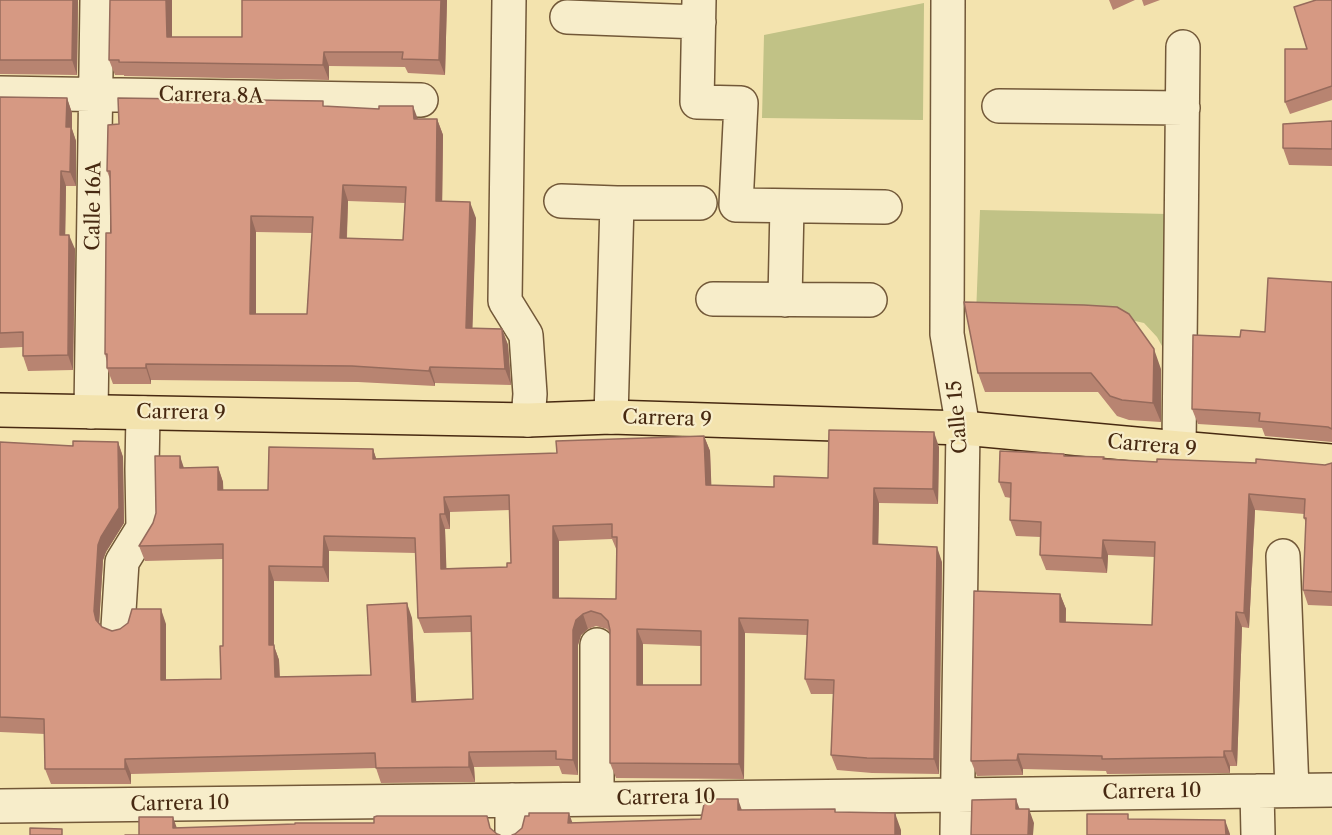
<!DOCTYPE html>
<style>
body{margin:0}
canvas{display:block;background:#f3e3ae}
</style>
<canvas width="1332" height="835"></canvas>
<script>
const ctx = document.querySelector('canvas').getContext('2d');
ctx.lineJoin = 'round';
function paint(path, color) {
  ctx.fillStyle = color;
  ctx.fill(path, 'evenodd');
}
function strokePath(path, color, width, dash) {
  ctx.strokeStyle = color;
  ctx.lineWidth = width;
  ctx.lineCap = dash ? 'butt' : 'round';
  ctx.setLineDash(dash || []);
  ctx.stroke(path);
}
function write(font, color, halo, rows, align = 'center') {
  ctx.font = font + ' "Libre Caslon Text",serif';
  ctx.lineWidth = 4.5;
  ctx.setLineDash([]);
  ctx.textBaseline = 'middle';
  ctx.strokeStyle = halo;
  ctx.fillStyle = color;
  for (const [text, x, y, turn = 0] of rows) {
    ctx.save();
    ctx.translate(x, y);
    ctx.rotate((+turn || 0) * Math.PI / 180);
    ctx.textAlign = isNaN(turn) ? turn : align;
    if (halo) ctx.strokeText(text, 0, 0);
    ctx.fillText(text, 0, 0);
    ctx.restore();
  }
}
paint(new Path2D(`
 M924,3L923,120L762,118L764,35Z
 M980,210L1168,214L1167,355L1157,337L1144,323L1126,319L976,315Z`), '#c1c286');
const minor = new Path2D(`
 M509,0L505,301L526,335L530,394L528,420
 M699,0L697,102L741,103L736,205L885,207
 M948,0L947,334L963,428L957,835
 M567,17L699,22
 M0,93L421,100
 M999,106L1183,108
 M561,201L617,203H700
 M713,299L870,300
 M785,300L787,206
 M91,412L97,0
 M611,417L617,203
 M1179,448L1183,47
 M1283,556L1292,790
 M118,627L122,562L143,528L142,469L143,413
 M597,645V799
 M1257,791L1258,835
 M0,806L957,795L1332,790
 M512,835V800`);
const major = new Path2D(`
 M0,410L528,420L611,417L963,428L1179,448L1332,461`);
strokePath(minor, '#725838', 36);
strokePath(major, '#472911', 36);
strokePath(minor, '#f7edca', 33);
strokePath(major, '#f3e3ae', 33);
paint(new Path2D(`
 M0,0H78L77,75L0,74Z
 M110,0H172V37H242L447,0L445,75L408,73L405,67L329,66V80L124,76V75H115L109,60Z
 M1109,0H1135L1113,10Z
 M1142,0H1160L1144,6Z
 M1332,0V100L1290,114L1285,102L1307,49Z
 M0,97L67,98L72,113V129L76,141V186H66L65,235L75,249L73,370L28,371L23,356V347L0,348Z
 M325,106L418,119H437L443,135L442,201L476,218L472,328L502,329L508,345L511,385L435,383V386L358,382L151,380V384H113L107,368V362L105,354L111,233L110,179L107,171L119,124ZM348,201L405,203L403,240L347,238ZM256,232L312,233L307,314H256Z
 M1332,121V166L1289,165L1283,148Z
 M1332,282V442L1265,436L1262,428L1198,424L1192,409L1240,337L1265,332Z
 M1161,369V422L1129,420L1117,416L1098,392H985L978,373Z
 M704,436L710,451L711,485L774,487L828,478L939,447L938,504L879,503L878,544L942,562L939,774L872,773L837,770L831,755L833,694H811L805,679L807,635L745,633L744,779L616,778L610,763V633L607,629L596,626L588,629L581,635L578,645V775L562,774L559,766L474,767L475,782L381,783L376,768L131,774V784H51L45,769V734L0,732V442L73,446L118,442L123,457L124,523L106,552L103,560L99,624L102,627L112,631L166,624V680L221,679L223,646V559L145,561L139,546L153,523L184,468L218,467L223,482V490H268L373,449L376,459L557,453ZM510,510L511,563L507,567L446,568L445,529H450V512ZM612,539L617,551L616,599H559V541ZM329,551L416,553L418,618L424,633L471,632L473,699L416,702L412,618L371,675L280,677L279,660L274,646V581L329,582ZM643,644L701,646V685H643Z
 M1064,454L1065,456L1157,462L1325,465L1332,463V606L1308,605L1303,590L1306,523L1304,518V514L1255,510L1249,628L1242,627L1237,766H1230V773L1107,774L1106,771L1023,769V775L977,776L971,761L1060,594L1066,609V622L1152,625L1155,557L1108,555L1107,573L1046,570L1040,555L1041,537L1016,536L1010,520L1011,498L1005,497L999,482Z`), '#b88471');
paint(new Path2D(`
 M73,0H78L77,75L72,60Z
 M166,0H172V52L167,37Z
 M441,0H447L445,75L439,60Z
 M324,52L329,66V80L323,65Z
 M67,98L72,113V129L76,141V186L70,172L66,127Z
 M413,106L419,122L414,119Z
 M437,119L443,135L442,217L436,201Z
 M61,171L66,186L65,250L60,235Z
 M343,185L348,201L346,254L340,238Z
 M470,202L476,218L472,344L466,328Z
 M251,216L256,232V329L250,314Z
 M69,235L75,249L73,370L68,355Z
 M502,329L508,345L511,385L505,369Z
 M1154,349L1161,369V422L1153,403Z
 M146,364L151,380V384L146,368Z
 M430,367L435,383V386L429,371Z
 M934,432L939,447L938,504L933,489Z
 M704,436L710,451L712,500L706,485Z
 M118,442L123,457L124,523L106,552L103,560L99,626L96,620L94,611L98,545Z
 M373,449L378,464L373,459Z
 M180,456L185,471L180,468Z
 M218,467L223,482L224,505L218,490Z
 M874,488L879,503L878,559L873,544Z
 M1249,494L1255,510L1249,628L1244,613Z
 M444,497L450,512V529L445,514Z
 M440,514L445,529L447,584L441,569Z
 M553,526L559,541V613L553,598Z
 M324,536L329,551V582L323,567Z
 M1103,540L1108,555L1107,573L1102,558Z
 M937,547L942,562L939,774L934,759Z
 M269,566L274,581V646L279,660L280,692L275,677L269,645Z
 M1060,594L1066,609L1065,637L1060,622Z
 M407,603L412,618L417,717L412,702Z
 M161,609L166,624V695L161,680Z
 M1236,612L1242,627L1237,766L1232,751Z
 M583,614L588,629L581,635L578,645V775L573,760V630L576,620Z
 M739,618L745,633L744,779L739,764Z
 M637,629L643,644V700L637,685Z
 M1224,751L1230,766V773L1224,757Z
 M469,752L474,767L475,782L469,767Z
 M1018,754L1023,769V775L1017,760Z
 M125,759L131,774V784L125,769Z
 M738,799L744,816L738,810Z
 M1016,799L1021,813L1016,809Z
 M1029,809L1034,823L1033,835H1028Z
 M569,813L575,830L568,823Z
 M895,813L901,830V835H895Z
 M173,817L179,834L173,828Z
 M1225,820L1230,834V835H1226Z`), '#966b5c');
const building = new Path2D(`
 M0,0H73L72,60H0Z
 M110,0H166L167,37H242V0H441L439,60L402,59L403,52H324L323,65L119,62V60H109Z
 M1316,0H1332V86L1285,102V49H1307L1294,7Z
 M0,97L67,98L66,127H71L70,172L61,171L60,235H69L68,355L23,356V332L0,333Z
 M118,98L323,101V106L379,109V106H413L414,119H437L436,201L470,202L466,328L502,329L505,369L430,367L429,371L352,366L146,364V368H107V354H105L106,233H111L110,171H107L108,125L119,124ZM343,185L406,187L403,240L340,238ZM251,216L313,217L307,314H250Z
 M1332,121V149L1283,148V124Z
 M1268,278L1332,282V429L1328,427L1259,421L1260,413L1192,409L1193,335L1240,337L1241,330L1265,332Z
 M964,302L1084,305L1117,307L1129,314L1154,349L1153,403L1122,400L1110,396L1091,373H978Z
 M829,430L934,432L933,489L874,488L873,544L937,547L934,759L867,758L831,755L834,680L805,679L808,620L739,618V764L610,763V630L608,621L601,614L591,611L583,614L576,620L573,630V760L556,759V751L469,752V767L376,768L375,753L125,759V769H45L44,719L0,717V442L73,446V441L118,442L119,508L101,537L98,545L94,611L96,620L102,627L112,631L120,629L128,623L132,609H161V680L221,679L220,646H223V544L139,546L153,523L156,513L155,456H180V468L218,467V490H268L269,447L373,449V459L557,453L556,441L704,436L706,485L774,487V476L828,478ZM509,495L511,563H507V567L441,569L440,514H445L444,497ZM612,524V537H617L616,599L553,598V526ZM324,536L415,538L418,618L471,616L473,699L412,702L407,603L367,605L371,675L275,677L274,645H269V566L323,567ZM637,629L701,631V685H637Z
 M1000,451L1064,454V456L1104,457L1103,459L1157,462V459L1256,463V459L1325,465L1332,463V592L1303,590L1306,518H1304L1305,499L1249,494L1244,613L1236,612L1232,751H1224V757L1102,759V756L1018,754L1017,760L971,761L974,591L1060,594V622L1152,625L1155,542L1103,540L1102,558L1040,555L1041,522L1010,520L1011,483L999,482Z
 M705,799H738V810L835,809V812L895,813V835H512L515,834L522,828L525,816H529V813H569L568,823L701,819Z
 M1016,799V809H1029L1028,835H971L972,800Z
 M1087,814H1128V819L1225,820L1226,835H1087Z
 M377,816H487L490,828L497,834L500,835H125H139V817H173V828L295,824V823H374V817Z
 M30,828L62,829V835H30Z`);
paint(building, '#d69983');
strokePath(building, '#966b5c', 1.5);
write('20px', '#472911', '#f7edca', [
 ["Carrera 8A",211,96,1],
 ["Calle 16A",94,206,-89],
 ["Carrera 9",181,413,1],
 ["Calle 15",958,417,-95],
 ["Carrera 9",667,419,2],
 ["Carrera 9",1152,446,5],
 ["Carrera 10",1152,792,-1],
 ["Carrera 10",666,798,-1],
 ["Carrera 10",180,804,-1]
]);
</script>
